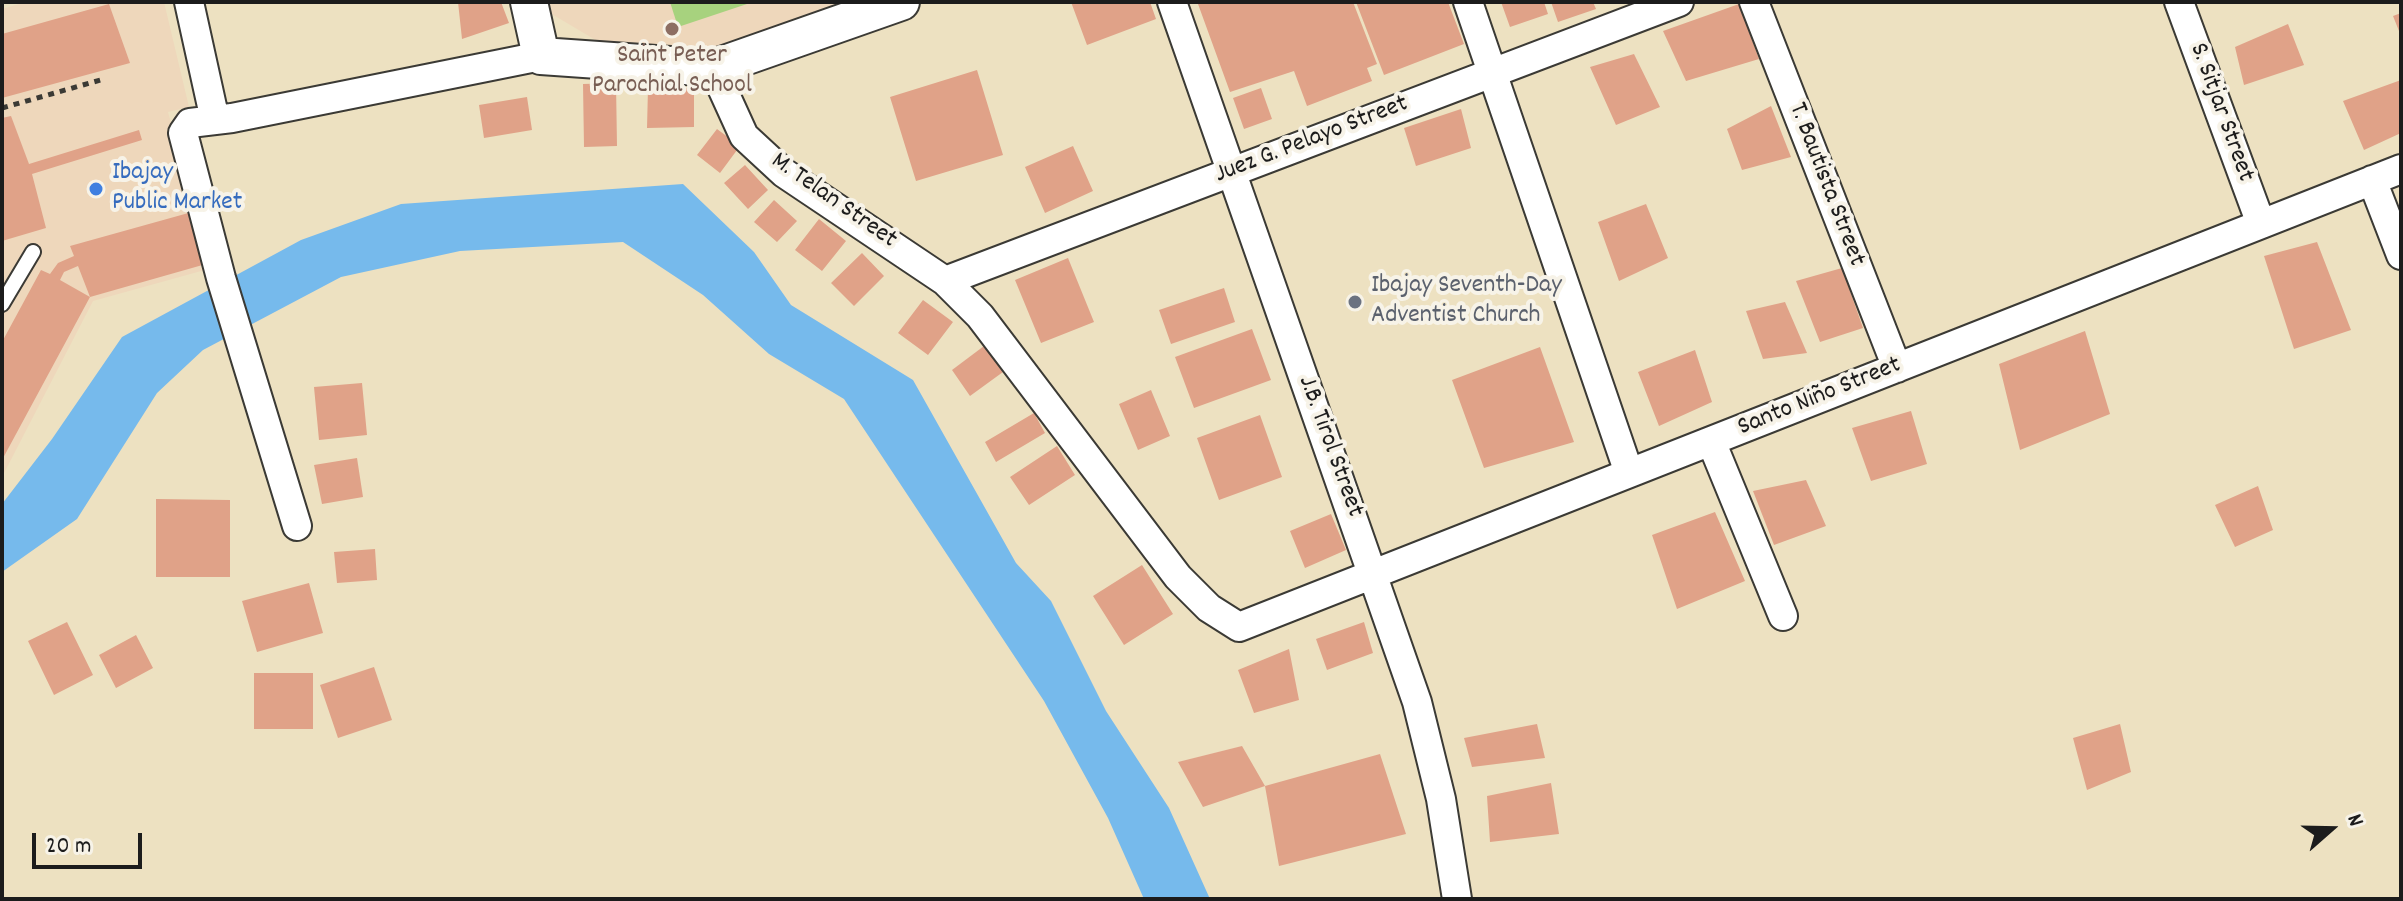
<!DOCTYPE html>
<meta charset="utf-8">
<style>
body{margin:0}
#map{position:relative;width:2403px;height:901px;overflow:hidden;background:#ede1c1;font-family:Dekko,sans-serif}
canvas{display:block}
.frame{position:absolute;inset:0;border:4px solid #1c1c1c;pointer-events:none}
.north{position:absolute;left:2291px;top:789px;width:80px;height:80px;-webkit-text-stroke:6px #f7f3e8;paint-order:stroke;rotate:70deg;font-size:22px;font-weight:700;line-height:32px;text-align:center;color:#1c1c1c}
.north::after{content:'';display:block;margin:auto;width:28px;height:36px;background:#1c1c1c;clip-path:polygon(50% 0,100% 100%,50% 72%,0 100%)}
.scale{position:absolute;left:32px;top:833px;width:110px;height:36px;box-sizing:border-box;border:4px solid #1c1c1c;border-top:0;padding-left:10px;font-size:24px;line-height:28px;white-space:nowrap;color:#1c1c1c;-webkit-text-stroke:6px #f7f3e8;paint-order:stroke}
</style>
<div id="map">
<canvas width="2403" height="901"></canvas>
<div class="frame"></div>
<div class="north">N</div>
<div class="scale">20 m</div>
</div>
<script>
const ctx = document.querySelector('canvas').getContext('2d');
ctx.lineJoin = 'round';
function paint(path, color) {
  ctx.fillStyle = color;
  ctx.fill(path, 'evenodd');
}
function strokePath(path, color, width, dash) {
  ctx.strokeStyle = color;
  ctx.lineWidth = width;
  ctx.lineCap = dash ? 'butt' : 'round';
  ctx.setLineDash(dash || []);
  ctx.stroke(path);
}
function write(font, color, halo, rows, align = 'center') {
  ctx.font = font + ' Dekko,sans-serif';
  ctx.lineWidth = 8;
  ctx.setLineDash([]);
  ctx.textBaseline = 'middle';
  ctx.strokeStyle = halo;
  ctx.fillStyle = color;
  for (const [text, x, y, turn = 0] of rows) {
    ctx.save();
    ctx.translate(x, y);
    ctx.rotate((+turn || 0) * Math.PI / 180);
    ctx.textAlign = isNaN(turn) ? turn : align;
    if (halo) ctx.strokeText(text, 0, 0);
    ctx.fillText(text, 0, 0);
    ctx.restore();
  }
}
paint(new Path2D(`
 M26,2H164L189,107L168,112L212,268L93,301L2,477V9Z
 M547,2H843L706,51L604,45L550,13Z`), '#eed7bb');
paint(new Path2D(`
 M670,2H753L678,27Z`), '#a7d27e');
paint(new Path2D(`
 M683,184L754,252L791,305L913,380L1016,563L1051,601L1106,711L1169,808L1210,899H1144L1108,818L1044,701L844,399L769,354L703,295L623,242L460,251L341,277L203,350L157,393L77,519L2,572V504L52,439L122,337L301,240L401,204Z`), '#76baec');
paint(new Path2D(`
 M458,2H501L509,23L462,39Z
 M1071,2H1150L1156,19L1087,45Z
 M1203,2H1353L1377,64L1367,68L1372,81L1307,106L1294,71L1230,92L1198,4Z
 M1356,2H1448L1464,44L1384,75Z
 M1501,2H1544L1548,14L1510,27Z
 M1551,2H1593L1596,9L1558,22Z
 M109,4L130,63L2,98V34Z
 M1739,4L1759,59L1686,81L1663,31Z
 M2401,13V36L2393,16Z
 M2288,24L2304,65L2244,85L2235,47Z
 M1634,54L1660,107L1616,125L1590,67Z
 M977,70L1003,155L916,181L890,97Z
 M2401,80V133L2364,150L2343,101Z
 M616,83L617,146L584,147L583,84Z
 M648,88H694V127L647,128Z
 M1261,88L1272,119L1244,129L1233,98Z
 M527,97L532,130L484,138L479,105Z
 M1771,106L1791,157L1742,170L1727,129Z
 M1461,109L1471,148L1416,166L1404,128Z
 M11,116L29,164L139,130L142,140L32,174L46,228L2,241V118Z
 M717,129L740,146L720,173L697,155Z
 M1073,146L1093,191L1045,213L1025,167Z
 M745,165L768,190L748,209L724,183Z
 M774,200L797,221L777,242L754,222Z
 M1646,204L1668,258L1619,281L1598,222Z
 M192,212L206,264L90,297L2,460V342L41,270L50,274L58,263L74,256L70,246ZM78,266L90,297L60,280L64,272Z
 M819,219L846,241L822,271L795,250Z
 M2317,242L2351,330L2294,349L2264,256Z
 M862,253L884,276L854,306L831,283Z
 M1068,258L1094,322L1041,343L1015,280Z
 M1842,268L1863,328L1820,342L1796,281Z
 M1224,288L1235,322L1171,344L1159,310Z
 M923,300L953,322L928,355L898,333Z
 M1785,302L1807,353L1763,359L1746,311Z
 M1252,329L1271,380L1194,408L1175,357Z
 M2085,331L2110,414L2020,450L1999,364Z
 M984,346L1003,372L970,396L952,370Z
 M1540,347L1574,442L1484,468L1452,380Z
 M1695,350L1712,402L1659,426L1638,372Z
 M362,383L367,435L319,440L314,387Z
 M1151,390L1170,436L1138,450L1119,404Z
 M1911,411L1927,464L1871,481L1852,428Z
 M1034,413L1045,433L996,462L985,442Z
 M1260,415L1282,477L1219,500L1197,438Z
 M1057,446L1075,475L1029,505L1010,477Z
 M357,458L363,497L322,504L314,465Z
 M1806,480L1826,526L1774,545L1753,491Z
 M2258,486L2273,530L2235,547L2215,505Z
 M156,499L230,500V577H156Z
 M1715,512L1745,581L1677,609L1652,535Z
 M1331,514L1346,550L1305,568L1290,531Z
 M375,549L377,580L337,583L334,552Z
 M1142,565L1173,614L1124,645L1093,596Z
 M309,583L323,633L257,652L242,601Z
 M67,622L93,675L54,695L28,641Z
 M1364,622L1373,653L1327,670L1316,639Z
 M136,635L153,668L116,688L99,655Z
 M1289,649L1299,700L1254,713L1238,670Z
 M374,667L392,720L338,738L320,685Z
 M254,673H313V729H254Z
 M1537,724L1545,758L1472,767L1464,738Z
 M2120,724L2131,772L2087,790L2073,738Z
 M1242,746L1265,786L1203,807L1178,762Z
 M1380,754L1406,834L1279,866L1265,786Z
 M1551,783L1559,834L1490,842L1487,796Z`), '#e0a288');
const service = new Path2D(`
 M2,304L33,252`);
const minor = new Path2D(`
 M189,2L213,111L211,120
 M1172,2L1417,702L1441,799L1457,899
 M1468,2L1629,473
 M1754,2L1897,368
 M2179,2L2261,224
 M713,68L744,136L784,173L945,281L980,316L1178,577L1209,608L1239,627L2401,169
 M2372,180L2401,255
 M945,281L1679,2
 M1711,441L1783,616
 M297,526L221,278L183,133L190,123L232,118L541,56`);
const tertiary = new Path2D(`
 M529,2L541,56L713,68L901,2`);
strokePath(service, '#3b3a35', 18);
strokePath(minor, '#3b3a35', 32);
strokePath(tertiary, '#3b3a35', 40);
strokePath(new Path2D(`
 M2,108L104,79`), '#3b3a35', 5, [6, 6]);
strokePath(service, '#fff', 14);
strokePath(minor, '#fff', 28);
strokePath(tertiary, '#fff', 36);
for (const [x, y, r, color] of [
 [672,29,8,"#8d6e63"],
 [96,189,8,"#3f7fe0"],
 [1355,302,8,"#6b7280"]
]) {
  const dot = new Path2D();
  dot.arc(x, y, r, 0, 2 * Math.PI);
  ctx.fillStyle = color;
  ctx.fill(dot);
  strokePath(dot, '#f7f3e8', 3);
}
write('26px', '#785e54', '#f7f3e8', [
 ["Saint Peter",672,57],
 ["Parochial School",672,87]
]);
write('26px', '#1c1c1c', '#f7f3e8', [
 ["S. Sitjar Street",2220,113,70],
 ["Juez G. Pelayo Street",1312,141,-21],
 ["T. Bautista Street",1825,185,69],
 ["M. Telan Street",833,202,35],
 ["Santo Niño Street",1820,398,-22],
 ["J.B. Tirol Street",1329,447,70]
]);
write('26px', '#366cbe', '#f7f3e8', [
 ["Ibajay",112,174],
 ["Public Market",112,204]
], 'left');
write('26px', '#5b616d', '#f7f3e8', [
 ["Ibajay Seventh-Day",1371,287],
 ["Adventist Church",1371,317]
], 'left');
</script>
